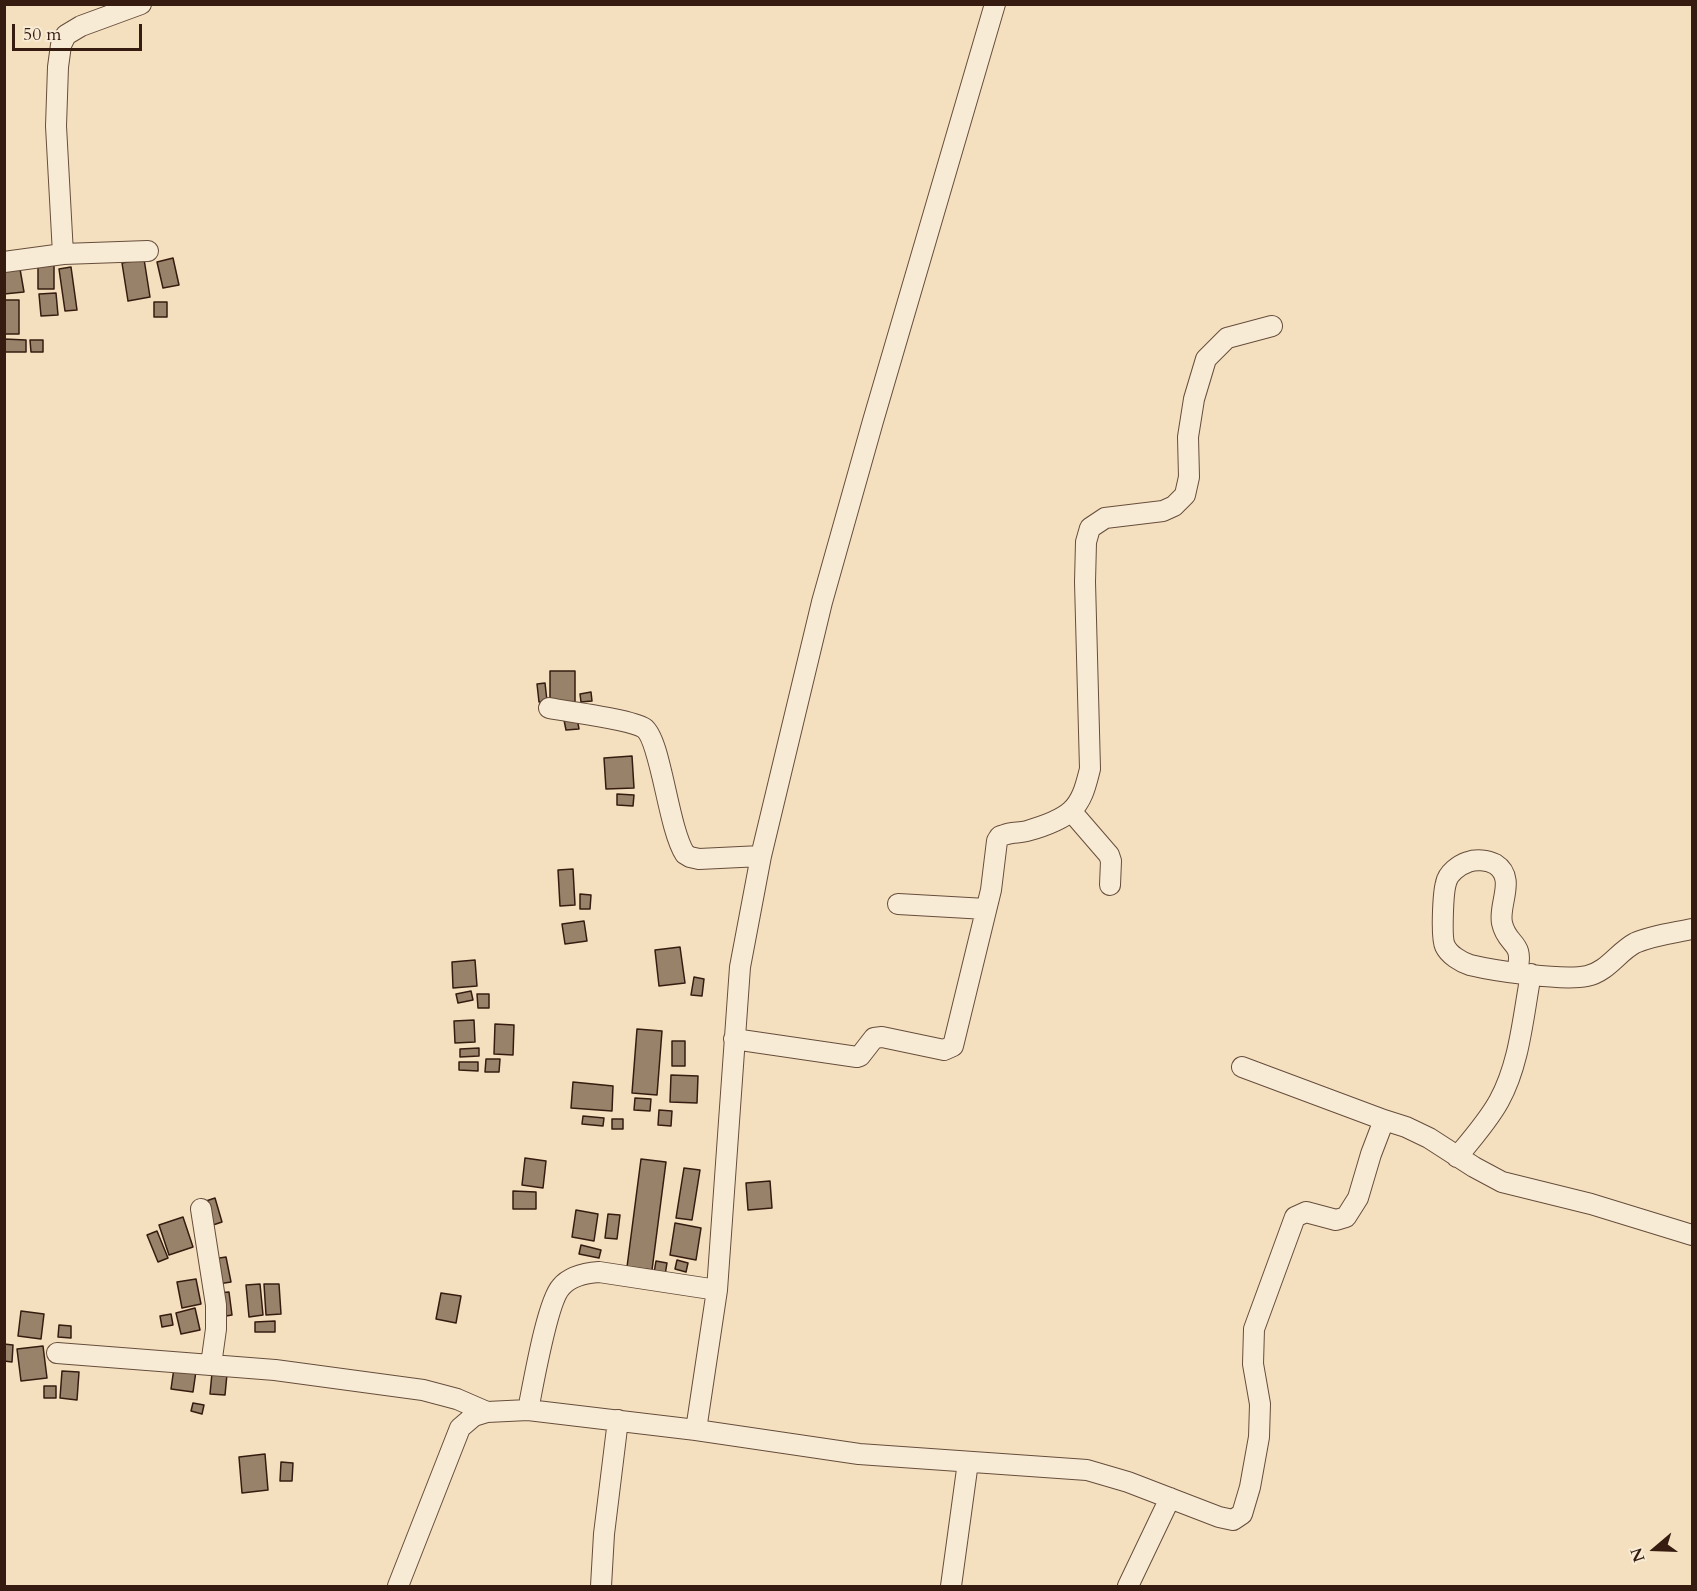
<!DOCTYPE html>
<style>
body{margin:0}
#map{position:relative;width:1697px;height:1591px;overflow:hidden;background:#f4e0be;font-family:Cardo,serif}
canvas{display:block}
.frame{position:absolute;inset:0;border:6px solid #361c10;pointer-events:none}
.north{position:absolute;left:1625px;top:1519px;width:60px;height:60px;-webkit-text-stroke:4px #f8ebd5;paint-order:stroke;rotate:251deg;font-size:16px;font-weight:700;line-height:24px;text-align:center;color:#361c10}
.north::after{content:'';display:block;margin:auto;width:21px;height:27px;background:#361c10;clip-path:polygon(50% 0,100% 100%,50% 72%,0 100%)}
.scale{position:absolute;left:12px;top:24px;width:130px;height:27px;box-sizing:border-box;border:3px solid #361c10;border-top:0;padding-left:8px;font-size:18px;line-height:21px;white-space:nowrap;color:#361c10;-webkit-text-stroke:4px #f8ebd5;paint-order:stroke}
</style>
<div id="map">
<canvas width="1697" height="1591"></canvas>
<div class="frame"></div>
<div class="north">N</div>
<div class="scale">50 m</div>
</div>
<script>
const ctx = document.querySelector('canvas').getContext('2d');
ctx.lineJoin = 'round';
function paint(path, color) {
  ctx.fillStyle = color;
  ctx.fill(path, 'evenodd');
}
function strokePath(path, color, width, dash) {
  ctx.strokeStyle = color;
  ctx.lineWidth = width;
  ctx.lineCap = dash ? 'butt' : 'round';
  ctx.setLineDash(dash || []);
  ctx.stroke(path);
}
const building = new Path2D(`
 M173,258L179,285L163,288L157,262Z
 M144,259L150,297L128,301L122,263Z
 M38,265H54V289H38Z
 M71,267L77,310L65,311L59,269Z
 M20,269L24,292L4,294V271Z
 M56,293L58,315L41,316L39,294Z
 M4,300H19V334H4Z
 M154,302H167V317H154Z
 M4,339L26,340V352H4Z
 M30,340H43V352H31Z
 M550,671H575V703H550Z
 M545,683L547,701L539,702L537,684Z
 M591,692L592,701L581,702L580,694Z
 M577,718L579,729L566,730L564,720Z
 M632,756L634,788L606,789L604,758Z
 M617,794L634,795L633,806L617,805Z
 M573,869L575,905L560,906L558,870Z
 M580,894L591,895L590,909H580Z
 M584,921L587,941L565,944L562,924Z
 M680,947L685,983L659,986L655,950Z
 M475,960L477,986L453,988L452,962Z
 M694,977L704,979L702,996L691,995Z
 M471,991L473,1000L458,1003L456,994Z
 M477,994H489V1008H478Z
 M474,1020L475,1042L455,1043L454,1021Z
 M495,1024L514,1025L513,1055L494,1054Z
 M637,1029L662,1031L657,1095L632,1093Z
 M672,1041H685V1066H672Z
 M479,1048V1056L460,1057V1049Z
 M486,1059H500L499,1072H485Z
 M459,1062H478V1071L459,1070Z
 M671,1075L698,1076L697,1103L670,1102Z
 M573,1082L613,1086L612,1111L571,1108Z
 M635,1098L651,1099L650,1111L634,1110Z
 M659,1110L672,1111L671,1126L658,1125Z
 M583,1116L604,1118L603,1126L582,1124Z
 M612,1119H623V1129H612Z
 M525,1158L546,1161L543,1188L522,1185Z
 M641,1159L666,1162L652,1270L627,1267Z
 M684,1168L700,1170L692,1220L676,1218Z
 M770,1181L772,1208L748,1210L746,1183Z
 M513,1191L536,1192V1209H513Z
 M215,1198L222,1222L207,1227L200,1203Z
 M576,1210L598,1214L594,1241L572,1237Z
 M608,1214L620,1215L617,1239L605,1238Z
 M183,1217L193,1247L169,1255L159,1225Z
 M675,1223L701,1228L696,1260L670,1255Z
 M157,1231L168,1258L158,1262L147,1235Z
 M581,1245L601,1250L599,1258L579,1254Z
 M226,1257L231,1282L218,1284L213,1259Z
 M677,1260L688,1263L686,1272L675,1269Z
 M656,1261L667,1263L665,1275L654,1273Z
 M196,1279L201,1304L182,1308L177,1282Z
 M260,1284L263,1315L249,1317L246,1285Z
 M264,1284H279L281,1314L266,1315Z
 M229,1292L232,1315L220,1317L217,1293Z
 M441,1293L461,1296L456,1323L436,1319Z
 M195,1308L200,1330L181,1334L176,1313Z
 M21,1311L44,1314L41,1339L18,1336Z
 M171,1314L173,1325L162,1327L160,1316Z
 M275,1321V1332H255V1322Z
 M59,1325L71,1326V1338L58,1337Z
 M4,1344L13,1345L12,1362L4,1361Z
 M43,1346L47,1378L21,1381L17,1349Z
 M174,1368L196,1371L193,1392L171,1389Z
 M62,1371L79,1372L77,1400L60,1398Z
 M212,1373L227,1374L225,1395L210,1394Z
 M44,1386H56V1398H44Z
 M193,1403L204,1405L202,1414L191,1411Z
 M265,1454L268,1490L242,1493L239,1457Z
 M281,1462L293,1463L292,1481H280Z`);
paint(building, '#99826a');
strokePath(building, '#361c10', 1.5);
const minor = new Path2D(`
 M63,254L148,251
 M4,262L63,254L56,126L58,67L61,45L66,35L81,26L141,4
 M549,708C569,712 630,719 644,728C661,740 668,828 685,854L690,857L699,859L761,856
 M1071,811L1109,855L1111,861L1110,885
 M898,904L986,909
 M1517,972C1525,940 1507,947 1502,923C1498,904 1517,878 1495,864C1487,860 1476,859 1468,862C1459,865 1448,873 1446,883C1443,893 1441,938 1445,946C1449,955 1461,962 1470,965C1495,971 1562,981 1587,976C1607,972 1618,952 1635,943C1653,935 1673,933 1692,929
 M734,1039L857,1057L860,1056L874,1038L882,1037L944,1050L953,1046L991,890L997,841C1000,836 999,836 1004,835C1011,832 1020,833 1027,831C1041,827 1060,821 1071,811C1083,800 1086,784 1090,769L1085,582L1086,542L1090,528L1105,518L1163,511L1174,506L1185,495L1189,477L1188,437L1194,399L1206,359L1227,338L1272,326
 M1242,1067L1384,1120
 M1457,1157C1472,1139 1488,1121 1499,1101C1520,1063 1523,1016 1531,974
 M201,1209L216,1305V1329L211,1365
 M57,1353L275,1370L423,1390L457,1399L487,1412
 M528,1410C533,1386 547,1302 561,1287C570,1276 585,1273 599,1272L717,1290
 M696,1430L859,1454L1087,1470L1128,1482L1219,1517L1233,1520L1242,1514L1250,1487L1259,1437L1260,1404L1253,1364L1254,1329L1295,1217L1306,1212L1336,1220L1346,1217L1358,1198L1371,1154L1384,1120L1406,1127L1429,1138L1474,1167L1502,1182L1591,1204L1692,1235
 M398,1586L460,1428L474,1416L487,1412L528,1410L696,1430L717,1290L740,967L761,856L822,602L873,421L995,4
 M601,1586L604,1534L618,1420
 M951,1586L968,1462
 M1128,1586L1170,1498`);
strokePath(minor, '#664d3c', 22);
strokePath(minor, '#f8ebd5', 20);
</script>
